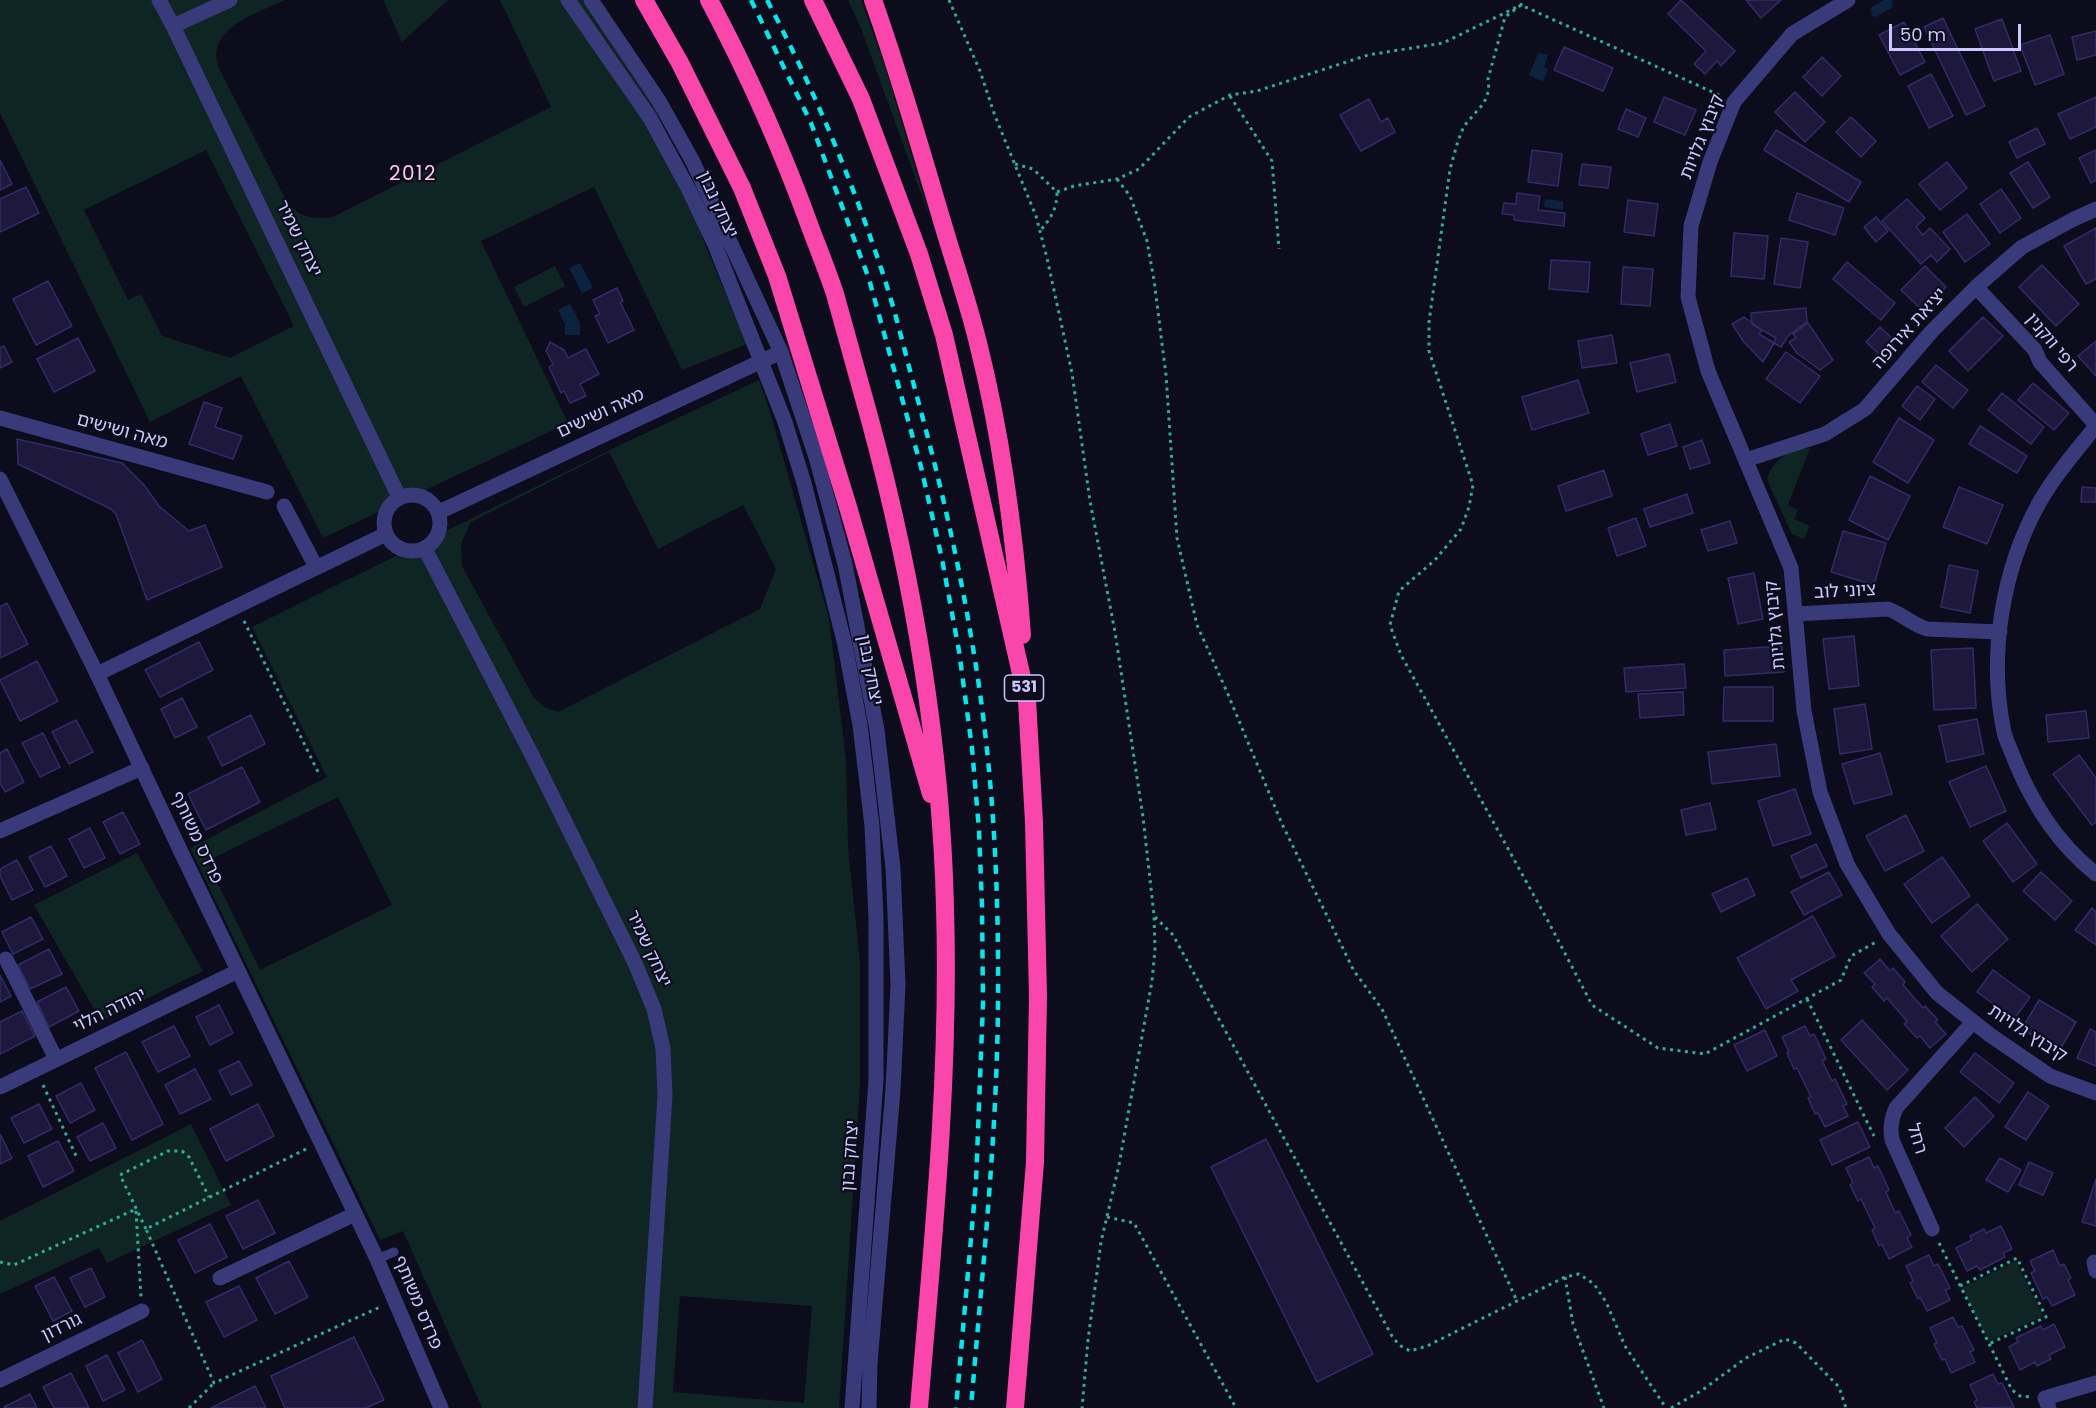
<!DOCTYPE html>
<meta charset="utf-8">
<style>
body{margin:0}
#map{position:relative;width:2096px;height:1408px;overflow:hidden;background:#0d0c1c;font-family:Poppins,sans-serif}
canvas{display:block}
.scale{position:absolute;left:1889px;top:24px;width:132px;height:27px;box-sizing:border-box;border:3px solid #cac8fe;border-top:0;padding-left:8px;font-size:18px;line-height:21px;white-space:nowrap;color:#cac8fe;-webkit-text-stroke:4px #0d0c1c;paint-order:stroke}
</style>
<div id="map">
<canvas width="2096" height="1408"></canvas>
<div class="scale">50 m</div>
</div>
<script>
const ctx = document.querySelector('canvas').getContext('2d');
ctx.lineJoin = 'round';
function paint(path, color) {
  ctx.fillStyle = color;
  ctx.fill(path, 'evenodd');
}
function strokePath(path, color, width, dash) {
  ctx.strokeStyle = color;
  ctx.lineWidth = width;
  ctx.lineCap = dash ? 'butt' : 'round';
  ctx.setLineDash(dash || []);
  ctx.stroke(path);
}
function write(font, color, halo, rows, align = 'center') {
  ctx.font = font + ' Poppins,"Noto Sans Hebrew",sans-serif';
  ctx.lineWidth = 4.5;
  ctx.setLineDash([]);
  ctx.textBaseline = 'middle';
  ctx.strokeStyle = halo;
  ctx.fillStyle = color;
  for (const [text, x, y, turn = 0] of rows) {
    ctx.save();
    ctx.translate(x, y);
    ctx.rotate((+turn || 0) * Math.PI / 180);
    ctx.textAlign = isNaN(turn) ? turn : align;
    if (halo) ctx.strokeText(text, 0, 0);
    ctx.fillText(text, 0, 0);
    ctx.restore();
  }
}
paint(new Path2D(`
 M0,0H285C258,13 207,27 218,66L289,206C304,219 315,219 333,217L551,107L500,0H594L640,67L704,242L747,344L682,370L594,187L481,241L568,423L323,538L241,376L150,422L0,113ZM206,150L294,326L230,358L162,336L141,294L128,300L84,210Z
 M383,0H448L402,42Z
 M848,0H861L884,63L931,221L862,31Z
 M555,266L565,286L524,307L514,287Z
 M759,380L770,412L829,619L846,760L848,847L860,963V1085L839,1408H482L403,1231L380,1240L190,848L327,777L252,627L618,446ZM609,452L658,549L743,505L776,569L760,609L558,712L546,708L534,698L462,566L461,543L471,522ZM338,797L392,905L260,970L207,861ZM680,1296L812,1306L804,1403L673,1392Z
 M1810,448L1788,505L1798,510L1794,519L1810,526L1804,539L1792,534L1767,480C1772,459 1790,450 1810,448Z
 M137,853L203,971L101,1021L34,905Z
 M191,1124L231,1205L107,1263L99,1248L0,1294V1221Z
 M2016,1261L2043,1316L1988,1342L1962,1288Z`), '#0f2523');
paint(new Path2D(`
 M1884,0H1892L1893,7L1876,17L1872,16L1870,8Z
 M1540,53L1548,55L1544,67L1548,69L1543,82L1529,75L1538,54Z
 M1545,199L1563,201V210L1544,207Z
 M580,263L593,288L582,293L569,268Z
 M570,304L580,323V335H565V324L558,310Z`), '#0c233f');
const building = new Path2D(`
 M1681,0L1735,51L1721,66L1717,61L1705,74L1694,64L1706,51L1668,14Z
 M1746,0H1781L1761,18Z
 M1943,18L1985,106L1966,115L1924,27Z
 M2002,19L2021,71L1994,81L1975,29Z
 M1904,22L1925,62L1900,75L1879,35Z
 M2096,31V55L2077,60L2072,37Z
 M2050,35L2064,74L2035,85L2020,45Z
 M1564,47L1613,68L1603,91L1554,70Z
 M1822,57L1841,76L1822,96L1803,77Z
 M1931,74L1953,116L1929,128L1908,86Z
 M1795,92L1825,122L1805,142L1775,112Z
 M1664,97L1696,110L1685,135L1654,122Z
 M2096,97V127L2070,139L2058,114Z
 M1369,99L1381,122L1388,118L1395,132L1361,151L1340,115Z
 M1626,109L1646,118L1638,137L1618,129Z
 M1851,117L1876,141L1861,157L1836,132Z
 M2037,128L2045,144L2017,158L2009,142Z
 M1776,130L1861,182L1849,202L1764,150Z
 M1532,150L1562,154L1558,186L1528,182Z
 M2096,150V180L2091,183L2079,158Z
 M0,160L12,184L0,190Z
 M1947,162L1967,188L1940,210L1919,184Z
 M2028,162L2050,197L2033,208L2010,173Z
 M1582,164L1611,167L1608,188L1579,185Z
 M26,187L39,213L0,232V199Z
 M2001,189L2021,218L2000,233L1980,204Z
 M1517,193L1540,196L1538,210L1565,213L1564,226L1514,220V215L1502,214L1504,203L1516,204Z
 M1797,193L1844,208L1835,235L1789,220Z
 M1907,199L1925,218L1916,227L1923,235L1930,228L1950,249L1937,262L1931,255L1921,264L1882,221Z
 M1628,200L1658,204L1654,236L1624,232Z
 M1967,214L1990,244L1965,262L1943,232Z
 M1876,217L1888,231L1876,242L1864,227Z
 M2096,228V279L2086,284L2064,246Z
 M1734,233L1768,236L1764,279L1731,276Z
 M1781,238L1808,242L1800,288L1774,284Z
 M1551,260L1590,262L1588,292L1549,289Z
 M1847,262L1895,303L1881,320L1833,279Z
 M2042,265L2079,304L2056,326L2019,287Z
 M1925,266L1946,287L1922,310L1901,290Z
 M1623,267L1653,269L1650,306L1621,304Z
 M48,281L72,326L36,345L13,299Z
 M617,288L623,301L620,302L634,330L608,343L595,316L600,314L593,300Z
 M1806,308L1807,322L1788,336L1781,347L1774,343L1776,338L1752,324L1751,313Z
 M1744,317L1762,330L1759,334L1774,343L1763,362L1744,342L1732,324Z
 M1983,317L2003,336L1968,371L1949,351Z
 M1808,323L1833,360L1820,370L1797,353L1789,342L1796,338L1793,334Z
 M1880,327L1894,340L1880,355L1866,342Z
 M1612,335L1617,363L1582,368L1578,341Z
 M78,338L95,371L54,392L37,359Z
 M2096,341V376L2078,356Z
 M550,342L564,350L568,358L586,349L599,374L580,384L586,396L570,403L564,391L561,393L549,367L553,364L546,351Z
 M4,346L12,362L0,368V348Z
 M1786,352L1820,376L1800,403L1766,379Z
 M1669,354L1676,382L1637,392L1630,363Z
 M1936,365L1968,390L1953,408L1922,382Z
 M1578,380L1589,413L1532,430L1522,397Z
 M2033,383L2069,413L2054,430L2018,400Z
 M1917,386L1935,399L1920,420L1902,406Z
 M2002,393L2044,427L2031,444L1988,410Z
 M204,402L222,408L215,427L242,436L233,459L189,444Z
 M1899,418L1934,440L1908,483L1873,462Z
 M1670,424L1677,446L1648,455L1641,434Z
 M1980,426L2027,456L2017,473L1969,444Z
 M17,439L122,463L144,485L159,506L189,531L205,525L222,567L147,600L116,514L111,509L18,464Z
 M1702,440L1710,463L1690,469L1683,447Z
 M1604,470L1612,496L1566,511L1558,486Z
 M1870,476L1910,496L1888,540L1849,520Z
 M1959,487L2003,505L1987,544L1943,527Z
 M2082,487L2096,488V502H2081Z
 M1687,494L1693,513L1650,527L1644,509Z
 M1636,518L1646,546L1617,556L1608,528Z
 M1730,521L1737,543L1708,551L1701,530Z
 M1843,531L1886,543L1874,585L1831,572Z
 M1949,565L1978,571L1970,613L1941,607Z
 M1754,573L1763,619L1738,624L1728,578Z
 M7,603L28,644L0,658V607Z
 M1854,636L1859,686L1829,689L1823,639Z
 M199,642L213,670L160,697L145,670Z
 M1782,646L1784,672L1725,676L1724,650Z
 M1973,648L1976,708L1934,710L1931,650Z
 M37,661L58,701L20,721L0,680Z
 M1684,664L1686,688L1626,692L1624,668Z
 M1724,687H1773V721H1723Z
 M1683,692L1684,715L1640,718L1638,694Z
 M182,698L197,727L175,738L161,709Z
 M1865,704L1872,749L1840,754L1834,709Z
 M2086,711L2089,738L2048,742L2046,715Z
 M251,715L265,744L222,766L208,737Z
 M1977,719L1984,754L1947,762L1939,726Z
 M76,720L93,752L69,764L52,732Z
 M43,733L60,767L40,777L22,743Z
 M1776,744L1780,776L1712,784L1708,752Z
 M7,749L24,782L5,792L0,783V753Z
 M1880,753L1892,794L1854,804L1842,764Z
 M2079,755L2096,778V822L2092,825L2053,774Z
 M1986,766L2006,811L1970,827L1949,782Z
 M242,767L260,802L206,830L188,794Z
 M1795,789L1811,834L1773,846L1758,801Z
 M1710,803L1716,829L1686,835L1681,810Z
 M123,812L140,844L120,854L103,822Z
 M1906,815L1924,851L1885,871L1866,836Z
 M2007,823L2037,864L2013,882L1983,841Z
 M90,828L105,858L84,868L69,839Z
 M1816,844L1827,866L1801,878L1791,856Z
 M51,846L67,876L45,887L29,857Z
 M1942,857L1970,896L1932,923L1904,884Z
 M17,860L33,890L12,900L0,876V869Z
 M1829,872L1842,895L1804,915L1791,892Z
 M2041,872L2072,901L2055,920L2023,891Z
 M1747,878L1755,895L1721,912L1712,894Z
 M1977,904L2008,939L1972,972L1941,936Z
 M2092,908L2096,912V945L2075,930Z
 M1813,916L1835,956L1791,980L1798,991L1766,1009L1737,958Z
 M31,917L43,939L13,954L2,932Z
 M49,949L62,974L30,989L18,965Z
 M1880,959L1890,971L1893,968L1905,982L1903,985L1923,1008L1925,1006L1938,1020L1935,1022L1946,1034L1930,1048L1920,1036L1917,1038L1904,1024L1907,1021L1887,998L1884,1001L1872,987L1875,984L1864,973Z
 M1993,970L2030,997L2014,1019L1977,992Z
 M0,975L11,996L0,1002Z
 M66,987L79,1011L49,1027L37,1002Z
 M2039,1000L2076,1022L2059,1051L2022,1029Z
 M219,1005L233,1033L210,1045L196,1017Z
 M22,1011L35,1036L0,1054V1022Z
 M1862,1020L1908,1070L1887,1090L1841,1040Z
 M174,1026L190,1056L158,1072L142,1042Z
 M1805,1026L1810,1036L1814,1034L1826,1059L1822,1061L1832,1081L1835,1079L1847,1104L1843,1106L1848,1116L1825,1127L1818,1113L1815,1114L1808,1098L1811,1097L1797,1068L1794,1069L1787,1053L1789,1052L1782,1037Z
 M2090,1029L2096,1032V1066L2077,1058Z
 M1765,1030L1777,1056L1747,1071L1734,1045Z
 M126,1052L163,1124L132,1140L95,1068Z
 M1975,1053L2014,1083L1999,1103L1960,1072Z
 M239,1061L252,1085L231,1095L219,1071Z
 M195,1069L211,1099L180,1114L165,1085Z
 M81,1083L95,1110L70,1123L56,1096Z
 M2028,1092L2049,1106L2026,1140L2005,1127Z
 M1975,1097L1994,1116L1964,1147L1945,1128Z
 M39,1104L52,1129L24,1143L11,1118Z
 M258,1104L274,1136L226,1161L210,1129Z
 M1858,1122L1870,1147L1832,1165L1820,1140Z
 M103,1123L116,1148L90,1161L77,1137Z
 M0,1134L12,1158L0,1164Z
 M1266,1139L1373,1354L1317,1382L1211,1167Z
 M58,1141L74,1171L43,1187L28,1156Z
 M1869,1157L1874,1168L1878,1166L1889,1190L1886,1192L1895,1213L1899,1211L1911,1235L1907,1238L1912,1247L1889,1259L1882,1244L1879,1246L1872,1230L1875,1228L1861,1199L1858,1201L1850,1185L1853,1183L1846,1168Z
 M2000,1158L2021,1170L2008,1192L1986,1180Z
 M2029,1162L2053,1173L2043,1195L2019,1185Z
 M2096,1179V1226L2082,1222Z
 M258,1200L275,1233L243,1249L226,1216Z
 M210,1224L227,1257L195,1273L178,1240Z
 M2001,1226L2012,1249L2003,1253L2005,1257L1980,1270L1977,1266L1967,1271L1956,1248L1972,1240L1970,1236L1984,1229L1986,1233Z
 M2053,1250L2060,1266L2064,1264L2071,1278L2068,1280L2075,1295L2052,1306L2047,1297L2043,1299L2031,1273L2035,1271L2030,1261Z
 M1929,1255L1934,1266L1938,1264L1950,1288L1945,1290L1950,1300L1927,1311L1920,1297L1918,1299L1910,1283L1913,1281L1906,1266Z
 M289,1261L308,1297L275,1314L256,1278Z
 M91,1268L105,1297L85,1307L70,1278Z
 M54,1277L72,1311L53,1321L35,1286Z
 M239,1286L257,1320L224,1337L206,1302Z
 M1953,1317L1958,1327L1962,1326L1974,1350L1970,1352L1975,1362L1951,1373L1945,1359L1942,1360L1934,1344L1937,1343L1930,1328Z
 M2054,1324L2065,1347L2049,1355L2051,1359L2037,1366L2035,1362L2020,1370L2009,1347L2018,1342L2016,1338L2041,1326L2043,1330Z
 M354,1337L384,1400L366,1408H285L271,1376Z
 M142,1340L162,1379L138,1392L118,1353Z
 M107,1355L125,1390L103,1401L86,1366Z
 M71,1373L89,1408H54L43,1387Z
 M1993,1374L1998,1384L2002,1383L2014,1407L1977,1408L1974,1402L1977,1400L1970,1385Z
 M255,1386L266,1408H211Z
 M30,1394L37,1408H5L4,1407Z`);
paint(building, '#1d183c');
strokePath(building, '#322b67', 1.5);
strokePath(new Path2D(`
 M949,0L980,71L995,116L1036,216L1047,258L1072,373L1090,501L1115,632L1143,817L1154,915L1155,950L1152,981L1119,1165L1101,1242L1088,1340L1082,1408
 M1719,95L1521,5L1505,17L1488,79L1489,90L1484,103L1464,126L1458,141L1450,169L1429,322V351L1473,485L1469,507L1461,529L1435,560L1399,591L1390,625L1401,655L1548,921L1592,1005L1658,1048L1705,1054L1841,980L1851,956L1876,942
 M1230,96L1272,161L1279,249
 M1015,164L1033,169L1057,192C1057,209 1051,218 1040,231
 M1117,179L1130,196L1147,241L1154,280L1166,375L1177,538L1197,625L1227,692L1282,824L1354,971L1382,1009L1517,1301
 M1057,192L1074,186L1117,179L1139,169L1189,117L1230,95L1257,91L1368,55L1443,43L1521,5L1522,0
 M244,621L320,776
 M1155,917L1173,935L1392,1336L1399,1345L1410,1351L1427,1346L1565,1277L1579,1274L1594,1284L1606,1302L1625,1346L1666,1408
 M1807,999L1874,1136
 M43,1085L78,1160
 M306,1149L146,1229L214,1383L380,1307
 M136,1211L141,1297
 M1107,1217L1134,1223L1236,1408
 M146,1229L120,1175L168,1151H182L189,1157L209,1197
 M1939,1243L2012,1390L2020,1396L2031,1397
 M0,1262L14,1265L136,1209
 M1565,1277L1573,1324L1604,1408
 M1960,1286L2017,1258L2046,1317L1989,1344
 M189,1408L214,1383
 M1671,1408L1701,1391L1746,1358L1785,1339L1796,1343L1839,1387L1846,1408`), '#30aa99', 3, [3, 4.5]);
strokePath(new Path2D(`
 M377,1259L394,1252`), '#383a7a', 9);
strokePath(new Path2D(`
 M159,0L173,26L399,497
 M568,0L650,118L689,190L715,245L785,422L804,483L845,645L860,725L872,826L876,918V1080L852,1408
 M591,0L659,101L693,162L781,352L816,457L845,564L877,730L893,868L898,985L893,1090L870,1363L869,1408
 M1848,0L1792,34L1734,102L1710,162L1691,226L1688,297L1708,371L1791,568L1804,711L1820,792L1847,864L1889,934L1937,993L1990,1035L2050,1076L2096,1093
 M173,26L230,0
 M1976,287L2035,350L2040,362L2096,425
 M0,418L267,492
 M2096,426C2076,451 2055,475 2039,503C2002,570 1988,656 2004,732C2006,741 2012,752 2015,761C2033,805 2059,845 2096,874
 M1746,460L1825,434L1865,409L1932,331L1976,287L2022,247L2074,219L2096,209
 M384 523a28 28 0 1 1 56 0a28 28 0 1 1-56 0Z
 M284,506L316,567
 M439,512L781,352
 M425,549L533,757L635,963L654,1009L663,1048L665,1096L645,1408
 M1795,614L1888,609C1902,614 1912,624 1927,629L2000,632
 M97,674L386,534
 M0,831L142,768
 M6,959L56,1059
 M0,1087L238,971
 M1932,1229L1892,1140C1890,1128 1891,1120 1896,1108L1973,1022
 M2094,1262L2096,1271
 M220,1278L355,1214
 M0,1380L142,1311
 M2049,1408L2045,1398L2096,1383`), '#383a7a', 15);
strokePath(new Path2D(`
 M0,479L97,674L182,854L377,1259L441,1408`), '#383a7a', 15);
strokePath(new Path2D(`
 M644,0L680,63L742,188L777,276L848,507L931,794
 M709,0C749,75 783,152 812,232C820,253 828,273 835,294C847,336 858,378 870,420C913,579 941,742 945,907C950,1075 933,1241 919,1408
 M813,0L861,99L919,254L944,335L1027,700L1034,822L1038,996L1035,1162L1015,1408
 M873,0C899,73 920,147 942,221C954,262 968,302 978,343C1002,438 1015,538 1022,635`), '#fa46aa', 18);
strokePath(new Path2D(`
 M751,0L811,123L869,279L921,467L942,559L959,651L972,748L979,830L982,905L983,1003L976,1182L956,1408
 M767,0C813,87 852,180 883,274C896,313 905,353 916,393C939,477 959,562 973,648C993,765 999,884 998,1002C997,1138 982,1273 971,1408`), '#06e6eb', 4.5, [9, 8]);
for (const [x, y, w] of [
 [1024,688,39]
]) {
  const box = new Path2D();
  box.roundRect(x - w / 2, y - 13, w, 26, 4.5);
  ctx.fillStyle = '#0d0c1c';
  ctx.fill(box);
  strokePath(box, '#cac8fe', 1.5);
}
write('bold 16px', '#cac8fe', null, [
 ["531",1024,688]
]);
write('18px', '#cac8fe', '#0d0c1c', [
 ["קיבוץ גלויות",1703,137,-68],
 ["יצחק נבון",717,205,65],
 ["יצחק שמיר",298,239,64],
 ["יציאת אירופה",1910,329,-48],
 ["רפי ווקנין",2051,343,50],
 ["מאה ושישים",601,414,-25],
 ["מאה ושישים",122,432,15],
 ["ציוני לוב",1845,592,-3],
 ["קיבוץ גלויות",1776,625,-95],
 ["יצחק נבון",869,670,79],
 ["פרדס משותף",196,838,65],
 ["יצחק שמיר",648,949,65],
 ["יהודה הלוי",110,1011,-26],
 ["קיבוץ גלויות",2027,1034,33],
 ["רחל",1916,1139,73],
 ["יצחק נבון",851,1156,-86],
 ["פרדס משותף",417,1303,67],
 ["גורדון",62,1328,-26]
]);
ctx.letterSpacing = '1.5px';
write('20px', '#fecaef', '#0d0c1c', [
 ["2012",413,175]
]);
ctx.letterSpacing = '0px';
</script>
